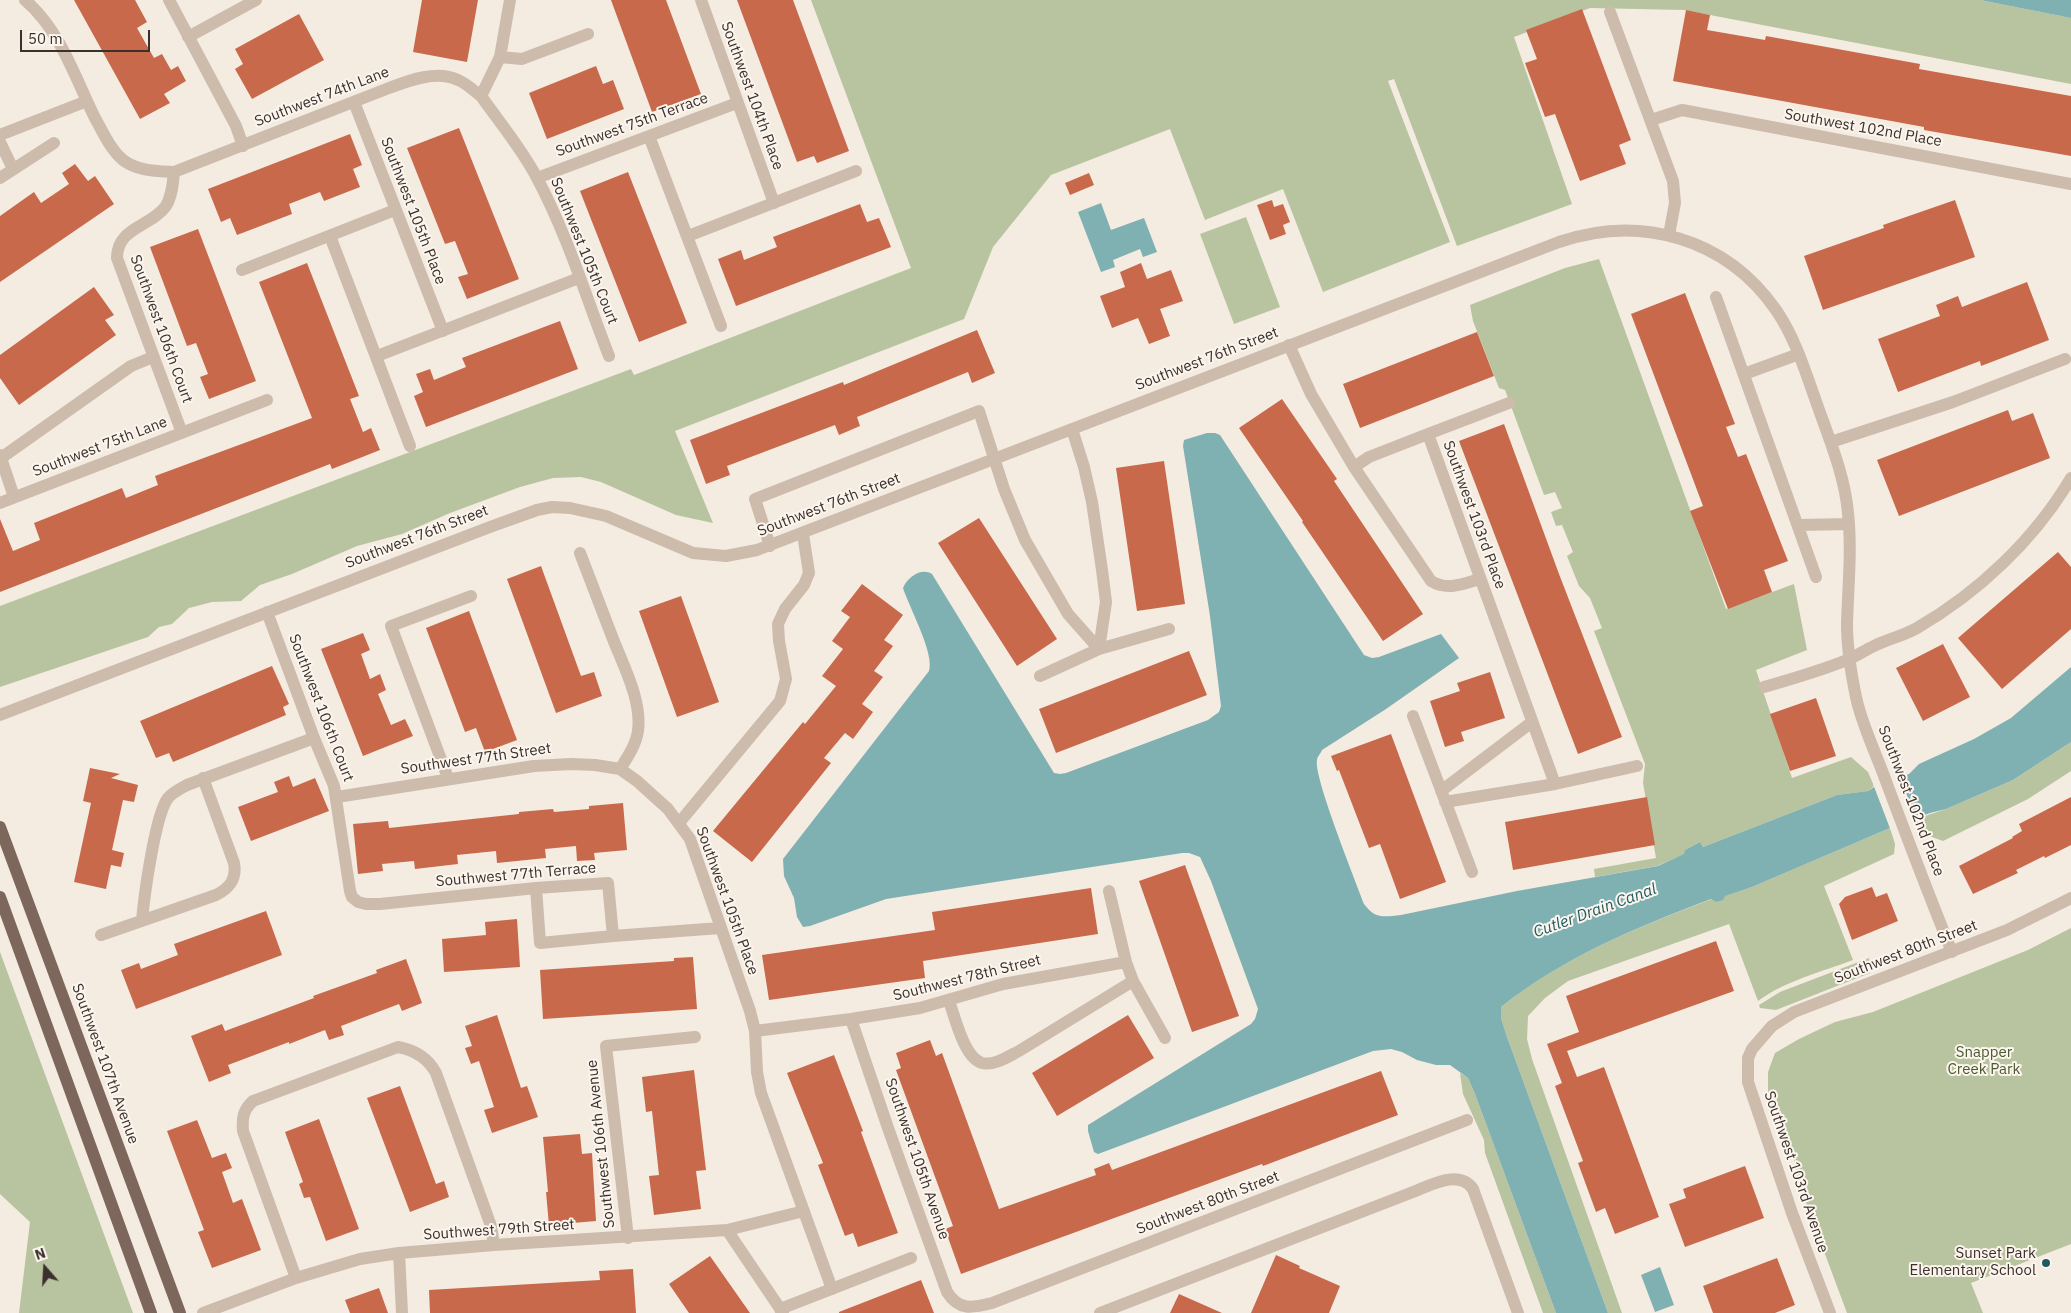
<!DOCTYPE html>
<style>
body{margin:0}
#map{position:relative;width:2071px;height:1313px;overflow:hidden;background:#f4ebe1;font-family:"IBM Plex Sans",sans-serif}
canvas{display:block}
.north{position:absolute;left:20px;top:1243px;width:50px;height:50px;-webkit-text-stroke:4px #fbf5ee;paint-order:stroke;rotate:341deg;font-size:14px;font-weight:700;line-height:20px;text-align:center;color:#3b302b}
.north::after{content:'';display:block;margin:auto;width:18px;height:22px;background:#3b302b;clip-path:polygon(50% 0,100% 100%,50% 72%,0 100%)}
.scale{position:absolute;left:20px;top:30px;width:130px;height:22px;box-sizing:border-box;border:2px solid #3b302b;border-top:0;padding-left:6px;font-size:15px;line-height:18px;white-space:nowrap;color:#3b302b;-webkit-text-stroke:4px #fbf5ee;paint-order:stroke}
</style>
<div id="map">
<canvas width="2071" height="1313"></canvas>
<div class="north">N</div>
<div class="scale">50 m</div>
</div>
<script>
const ctx = document.querySelector('canvas').getContext('2d');
ctx.lineJoin = 'round';
function paint(path, color) {
  ctx.fillStyle = color;
  ctx.fill(path, 'evenodd');
}
function strokePath(path, color, width, dash) {
  ctx.strokeStyle = color;
  ctx.lineWidth = width;
  ctx.lineCap = dash ? 'butt' : 'round';
  ctx.setLineDash(dash || []);
  ctx.stroke(path);
}
function write(font, color, halo, rows, align = 'center') {
  ctx.font = font + ' "IBM Plex Sans",sans-serif';
  ctx.lineWidth = 4;
  ctx.setLineDash([]);
  ctx.textBaseline = 'middle';
  ctx.strokeStyle = halo;
  ctx.fillStyle = color;
  for (const [text, x, y, turn = 0] of rows) {
    ctx.save();
    ctx.translate(x, y);
    ctx.rotate((+turn || 0) * Math.PI / 180);
    ctx.textAlign = isNaN(turn) ? turn : align;
    if (halo) ctx.strokeText(text, 0, 0);
    ctx.fillText(text, 0, 0);
    ctx.restore();
  }
}
paint(new Path2D(`
 M811,0H1980L2071,18V84L1684,10L1590,8L1514,37L1572,204L1457,246L1394,79L1388,81L1450,242L1323,292L1283,189L1205,220L1170,129L1051,175L993,247L964,319L675,431L713,523L676,515L601,482L581,477L553,478L520,487L450,513L402,534L357,546L292,574L260,585L241,601L212,602L189,608L172,624L159,627L148,637L0,687V606L631,369L634,375L911,268Z
 M1246,217L1280,307L1234,324L1200,234Z
 M1599,259L1726,609L1794,584L1807,650L1756,670L1792,778L1851,757L1868,772L1874,786L1868,791L1837,795L1703,847L1700,842L1685,850V854L1657,866L1595,877L1594,869L1656,858L1643,783L1645,764L1594,631L1602,628L1590,598L1579,586L1567,556L1573,552L1562,525L1556,526L1551,512L1562,508L1555,492L1544,495L1505,390L1499,388L1473,321L1470,305L1565,268Z
 M2071,742V771L2028,799L1943,841L1924,834L1916,819L1946,809L2013,780Z
 M1890,828L1895,844L1894,854L1824,886L1853,960C1821,972 1785,981 1758,1001L1729,924L1568,981L1545,998L1528,1016L1527,1039L1532,1059L1622,1313H1608L1507,1037L1501,1018V1007C1564,957 1637,927 1712,899L1716,902L1724,896L1752,887Z
 M2071,928V1244L1971,1283L1983,1313H1847L1797,1179L1794,1159L1786,1150L1768,1091V1072L1775,1053L1799,1039L1835,1022L1873,1012L2028,950Z
 M0,952L133,1313H19L30,1222L0,1194Z
 M1869,958L1871,965L1870,973L1776,1010L1760,1008L1759,1005L1780,992Z
 M1460,1073L1468,1078L1475,1094L1556,1313H1543L1485,1153L1484,1140L1463,1094Z`), '#b8c4a0');
paint(new Path2D(`
 M1980,0H2071V18Z
 M1101,203L1111,230L1144,218L1157,252L1143,257L1140,249L1113,260L1115,267L1101,272L1078,212Z
 M1207,433H1215L1220,435L1364,655L1372,658L1379,657L1441,634L1459,658L1386,709L1322,750C1321,753 1317,757 1317,760C1313,776 1356,882 1364,904C1375,919 1383,917 1401,915L1517,891L1658,866L1684,854L1685,850L1700,842L1703,847L1837,795L1868,791L1874,787L1909,774L1919,764L1974,739L2011,718L2071,667V742L2013,780L1946,809L1930,813L1890,828L1752,887L1725,896L1723,900L1716,902L1711,899C1637,927 1564,957 1501,1007V1018L1507,1037L1608,1313H1556L1475,1094L1468,1078L1450,1065H1436L1417,1060L1402,1052L1391,1049L1373,1051L1098,1154L1094,1152L1088,1131V1125L1251,1024L1255,1019L1258,1009L1211,881L1200,857L1189,853H1182L886,899L810,926L803,927L797,917L794,898L784,876L783,859L929,671C935,654 909,607 903,588C907,577 922,567 932,574L1054,773L1060,774L1066,773L1208,720L1219,712L1221,706L1210,616L1183,446L1184,440Z
 M1660,1267L1674,1305L1655,1312L1641,1275Z`), '#7fb0b2');
paint(new Path2D(`
 M1899,775L1917,821L1891,831L1873,784Z`), '#f4ebe1');
paint(new Path2D(`
 M74,0H135L147,22L137,28L154,58L162,54L171,70L178,66L186,81L164,94L170,103L140,119Z
 M422,0H478L467,62L413,52Z
 M611,0H666L701,94L652,112Z
 M737,0H793L849,151L817,163L814,156L797,162Z
 M1582,9L1631,140L1619,145L1626,164L1580,181L1555,114L1545,117L1525,63L1537,59L1526,30Z
 M1686,10L1710,15L1707,30L1765,40L1766,36L1920,64L1919,69L2071,96V156L1924,130V127L1673,81Z
 M299,14L324,60L252,99L235,69L243,64L235,49Z
 M596,66L603,84L613,80L624,109L547,139L529,93Z
 M459,128L519,279L467,299L458,277L468,274L455,241L445,244L407,148Z
 M350,134L362,165L353,169L360,187L324,201L320,192L289,204L292,214L237,235L230,218L221,222L208,189Z
 M75,164L88,181L95,176L114,204L0,282V216L34,192L41,203L69,184L62,173Z
 M628,172L687,323L639,342L580,191Z
 M1089,173L1094,185L1070,195L1065,183Z
 M1272,200L1274,207L1283,204L1290,222L1283,225L1286,234L1270,240L1257,205Z
 M1955,200L1975,257L1823,310L1804,256L1884,228L1883,225Z
 M860,204L867,222L879,218L891,247L736,306L718,259L741,250L744,260L777,247L773,237Z
 M198,229L256,381L209,399L200,377L208,374L196,343L187,346L150,247Z
 M307,263L359,396L350,399L363,432L371,428L380,450L332,469L330,464L0,592V519L13,551L40,540L34,523L122,488L126,498L158,485L155,476L312,418L259,282Z
 M1141,263L1147,279L1171,270L1183,301L1160,309L1170,336L1149,344L1138,318L1112,328L1100,296L1125,287L1120,272Z
 M2027,282L2049,340L1981,366L1980,361L1898,392L1878,339L1940,316L1936,305L1958,296L1962,307Z
 M94,287L114,315L105,320L116,335L19,405L0,378V355Z
 M1685,293L1735,424L1726,427L1738,457L1746,454L1788,561L1764,570L1772,592L1728,609L1690,511L1703,506L1631,314Z
 M560,321L578,369L426,427L414,396L423,392L416,374L430,369L434,380L466,367L462,358Z
 M977,330L995,373L972,383L968,372L857,417L860,426L839,435L835,425L727,466L730,475L706,484L690,440L843,382L844,385Z
 M1477,332L1494,376L1360,428L1343,384Z
 M1282,399L1337,479L1334,481L1423,614L1383,641L1302,522L1303,521L1239,428Z
 M2008,410L2012,421L2033,413L2050,458L1899,516L1877,460Z
 M1504,424L1559,574L1622,737L1578,754L1459,441Z
 M1164,461L1185,604L1137,611L1116,468Z
 M979,518L1057,639L1017,666L938,543Z
 M2058,552L2071,567V629L2002,689L1958,638Z
 M541,566L581,676L594,672L602,696L556,713L507,579Z
 M862,584L903,615L884,640L893,646L874,671L883,677L862,704L873,712L853,739L845,733L824,758L831,763L752,862L713,831L803,722L805,724L836,686L822,676L843,649L832,641L850,617L841,611Z
 M681,596L719,702L677,717L639,611Z
 M469,611L517,740L485,752L476,728L465,732L426,628Z
 M363,633L370,650L361,654L370,679L380,674L386,690L378,694L391,725L405,719L413,736L363,756L321,649Z
 M1943,644L1970,697L1923,721L1896,668Z
 M1189,651L1207,695L1056,753L1039,709Z
 M272,666L289,704L283,707L286,715L173,762L169,753L156,758L140,721Z
 M1490,672L1505,718L1461,732L1464,741L1445,747L1430,701L1460,691L1457,683Z
 M1816,698L1836,756L1790,771L1770,714Z
 M1391,734L1446,882L1400,899L1380,844L1369,848L1339,770L1337,771L1331,756Z
 M90,768L120,774L111,778L138,785L134,802L123,800L112,850L124,853L121,867L111,865L106,889L74,882L91,803L83,801Z
 M289,776L293,787L315,778L329,811L251,841L238,807L278,792L274,782Z
 M1647,797L1655,845L1513,870L1505,822Z
 M2071,797V845L2045,858L2044,856L2016,870L2018,873L1973,894L1959,866L2013,838L2012,837L2022,831L2019,824Z
 M623,803L627,850L594,853L595,860L577,861L576,846L545,849L546,858L497,863L496,851L457,855L458,864L415,869L414,861L382,864L383,871L358,874L353,824L388,821L389,828L519,814V812L553,809L554,812L589,809V806Z
 M1185,865L1239,1016L1192,1032L1139,881Z
 M1872,887L1876,897L1887,893L1898,921L1852,940L1839,904L1845,897Z
 M1091,888L1098,934L923,961L925,978L769,1000L762,955L935,930L932,912Z
 M266,911L282,955L136,1009L121,970L139,963L141,969L178,955L174,944Z
 M517,919L520,967L444,972L442,939L486,935L485,922Z
 M1716,941L1734,991L1567,1051L1577,1077L1604,1067L1659,1217L1615,1234L1605,1208L1596,1212L1578,1163L1583,1161L1555,1086L1562,1083L1547,1044L1579,1032L1566,996Z
 M693,957L697,1009L543,1019L540,970L674,961V958Z
 M406,959L422,1003L402,1011L399,1004L341,1026L344,1035L329,1040L325,1030L289,1044V1042L228,1065L231,1073L209,1082L191,1036L222,1024L225,1031L263,1017L314,998L313,996L377,973L376,970Z
 M497,1015L521,1088L527,1086L538,1117L492,1133L484,1110L494,1107L479,1061L471,1064L465,1048L472,1046L465,1026Z
 M1128,1015L1154,1058L1057,1116L1032,1073Z
 M930,1040L936,1056L942,1053L999,1209L1096,1175L1094,1169L1109,1163L1112,1170L1381,1071L1398,1115L1263,1166L1262,1164L961,1274L945,1229L953,1226L896,1070L901,1068L896,1053Z
 M834,1055L863,1131L861,1132L898,1233L858,1247L853,1233L845,1236L818,1165L823,1163L787,1073Z
 M694,1070L706,1170L696,1171L701,1209L654,1215L649,1176L659,1175L652,1111L646,1112L642,1077Z
 M400,1086L436,1184L444,1181L449,1197L410,1212L367,1098Z
 M319,1119L359,1229L326,1241L310,1197L304,1198L299,1184L303,1182L285,1132Z
 M197,1120L212,1158L226,1153L232,1168L222,1172L233,1203L242,1199L261,1250L212,1268L198,1232L204,1230L167,1131Z
 M580,1134L582,1154L592,1153L596,1221L549,1225L546,1192H548L543,1137Z
 M1745,1166L1764,1218L1685,1247L1669,1204L1686,1198L1683,1189Z
 M1276,1255L1300,1266L1299,1268L1340,1286L1329,1313H1251Z
 M710,1256L750,1313H689L669,1284Z
 M1777,1258L1795,1305L1775,1313H1713L1703,1286Z
 M633,1269L636,1313H430L429,1290L600,1280L599,1271Z
 M921,1280L934,1313H839V1312Z
 M379,1288L388,1313H350L345,1300Z
 M1179,1294L1222,1313H1170Z`), '#c8694b');
strokePath(new Path2D(`
 M25,0C61,31 75,78 95,118C103,132 110,149 123,160C137,171 157,171 174,172L389,88C410,80 437,70 458,80C466,83 474,91 481,96
 M169,0L236,126L243,146
 M510,0L500,57L481,96C500,123 522,149 537,178C567,234 586,297 609,356
 M701,0L774,203
 M1610,12L1673,181L1675,203L1669,235
 M188,37L256,0
 M500,57L522,59L588,34
 M354,102L443,331
 M1651,120L1682,110L2071,184
 M0,135L87,101
 M649,136L721,326
 M0,142L13,169
 M174,172C173,183 172,196 166,206C151,227 117,227 117,258L182,433
 M0,178L54,143
 M537,178L737,103
 M330,236L410,446
 M688,236L856,171
 M242,270L395,210
 M1716,297L1816,577
 M1289,345L1311,394L1354,467L1369,457L1428,434L1555,784
 M377,356L579,278
 M1744,374L1799,354
 M1072,429L1084,467L1092,502L1102,570L1106,602L1099,649
 M1428,434L1509,403
 M1831,442L1953,402L2065,359
 M0,455L14,497
 M1,458L131,366L153,357
 M1354,467L1431,581C1447,591 1463,584 1480,579
 M0,503L267,400
 M1799,525L1849,524
 M770,546L755,499L979,411L1004,489L1025,540L1068,614L1099,649
 M580,553C591,582 602,610 613,639C624,667 642,701 638,731C636,745 627,758 620,769
 M267,612L314,738L334,786L350,891L352,897L358,902L366,904H380L536,888L608,883L613,936L720,928
 M1040,676L1099,649L1169,629
 M1764,687C1792,679 1820,671 1847,660C1857,656 1865,650 1874,646C1888,639 1903,636 1917,628C1979,592 2034,540 2071,478
 M0,715L490,527L537,510L552,507L570,508L606,516L693,553L726,556L757,550L1559,242C1640,214 1726,238 1776,310C1796,339 1806,374 1818,407C1830,441 1845,477 1848,513C1852,550 1848,587 1847,624C1847,648 1851,673 1856,697C1862,726 1877,755 1887,784C1908,840 1929,896 1952,952
 M1413,716L1472,872
 M448,778L391,626L471,596
 M1441,791L1532,722
 M337,797L534,766L571,764L595,765L620,769L637,781L668,809L690,839L750,1011L755,1031L757,1072L761,1093L832,1289
 M1445,802L1555,784L1637,766
 M679,823L780,701L786,679L779,641L778,624L785,609L804,585L809,573L803,534
 M536,888L540,943L613,936
 M1109,891L1126,962L1133,981L1165,1038
 M142,921C144,897 155,815 168,798C173,792 180,789 187,785L314,738
 M101,935L216,895C230,888 237,879 234,863L203,778
 M949,1001C955,1017 964,1058 982,1063C994,1066 1009,1056 1019,1051L1133,981
 M851,1019L888,1128L947,1292C959,1311 972,1308 992,1303L1467,1120
 M755,1031L851,1019L920,1008L1003,984L1126,962
 M727,1230L783,1313
 M628,1238L606,1046L695,1037
 M399,1253L402,1313
 M296,1278L243,1131C242,1118 243,1110 253,1101L398,1047C414,1050 428,1058 436,1073L491,1226L494,1245
 M780,1309L911,1258
 M203,1313L296,1278L360,1259L399,1253L494,1245L727,1230L804,1211
 M1100,1313L1413,1192C1431,1185 1459,1169 1473,1189L1518,1313
 M1830,1313L1792,1213L1748,1082V1058L1752,1049L1772,1026L1794,1012L2007,930L2071,898`), '#cdbbac', 12);
strokePath(new Path2D(`
 M0,827L180,1313
 M0,897L151,1313`), '#7d675c', 12);
for (const [x, y, r, color] of [
 [2046,1263,5,"#1f5a5e"]
]) {
  const dot = new Path2D();
  dot.arc(x, y, r, 0, 2 * Math.PI);
  ctx.fillStyle = color;
  ctx.fill(dot);
  strokePath(dot, '#fbf5ee', 2);
}
write('15px', '#3b302b', '#fbf5ee', [
 ["Southwest 104th Place",752,96,70],
 ["Southwest 74th Lane",322,97,-21],
 ["Southwest 75th Terrace",632,125,-20],
 ["Southwest 102nd Place",1863,128,10],
 ["Southwest 105th Place",413,211,69],
 ["Southwest 105th Court",584,251,68],
 ["Southwest 106th Court",161,329,70],
 ["Southwest 76th Street",1207,359,-21],
 ["Southwest 75th Lane",100,447,-21],
 ["Southwest 76th Street",829,505,-21],
 ["Southwest 103rd Place",1474,515,70],
 ["Southwest 76th Street",417,537,-21],
 ["Southwest 106th Court",321,708,69],
 ["Southwest 77th Street",476,759,-8],
 ["Southwest 102nd Place",1911,801,69],
 ["Southwest 77th Terrace",516,875,-5],
 ["Southwest 105th Place",727,901,70],
 ["Southwest 80th Street",1906,952,-21],
 ["Southwest 78th Street",967,978,-14],
 ["Southwest 107th Avenue",105,1064,70],
 ["Southwest 106th Avenue",601,1144,-96],
 ["Southwest 105th Avenue",917,1159,71],
 ["Southwest 103rd Avenue",1796,1172,71],
 ["Southwest 80th Street",1208,1203,-21],
 ["Southwest 79th Street",499,1230,-4]
]);
write('15px', '#4a5a2e', '#fbf5ee', [
 ["Snapper",1984,1053],
 ["Creek Park",1984,1070]
]);
write('15px', '#3b302b', '#fbf5ee', [
 ["Sunset Park",2036,1254],
 ["Elementary School",2036,1271]
], 'right');
write('italic 16px', '#1f5a5e', '#fbf5ee', [
 ["Cutler Drain Canal",1595,911,-20]
]);
</script>
